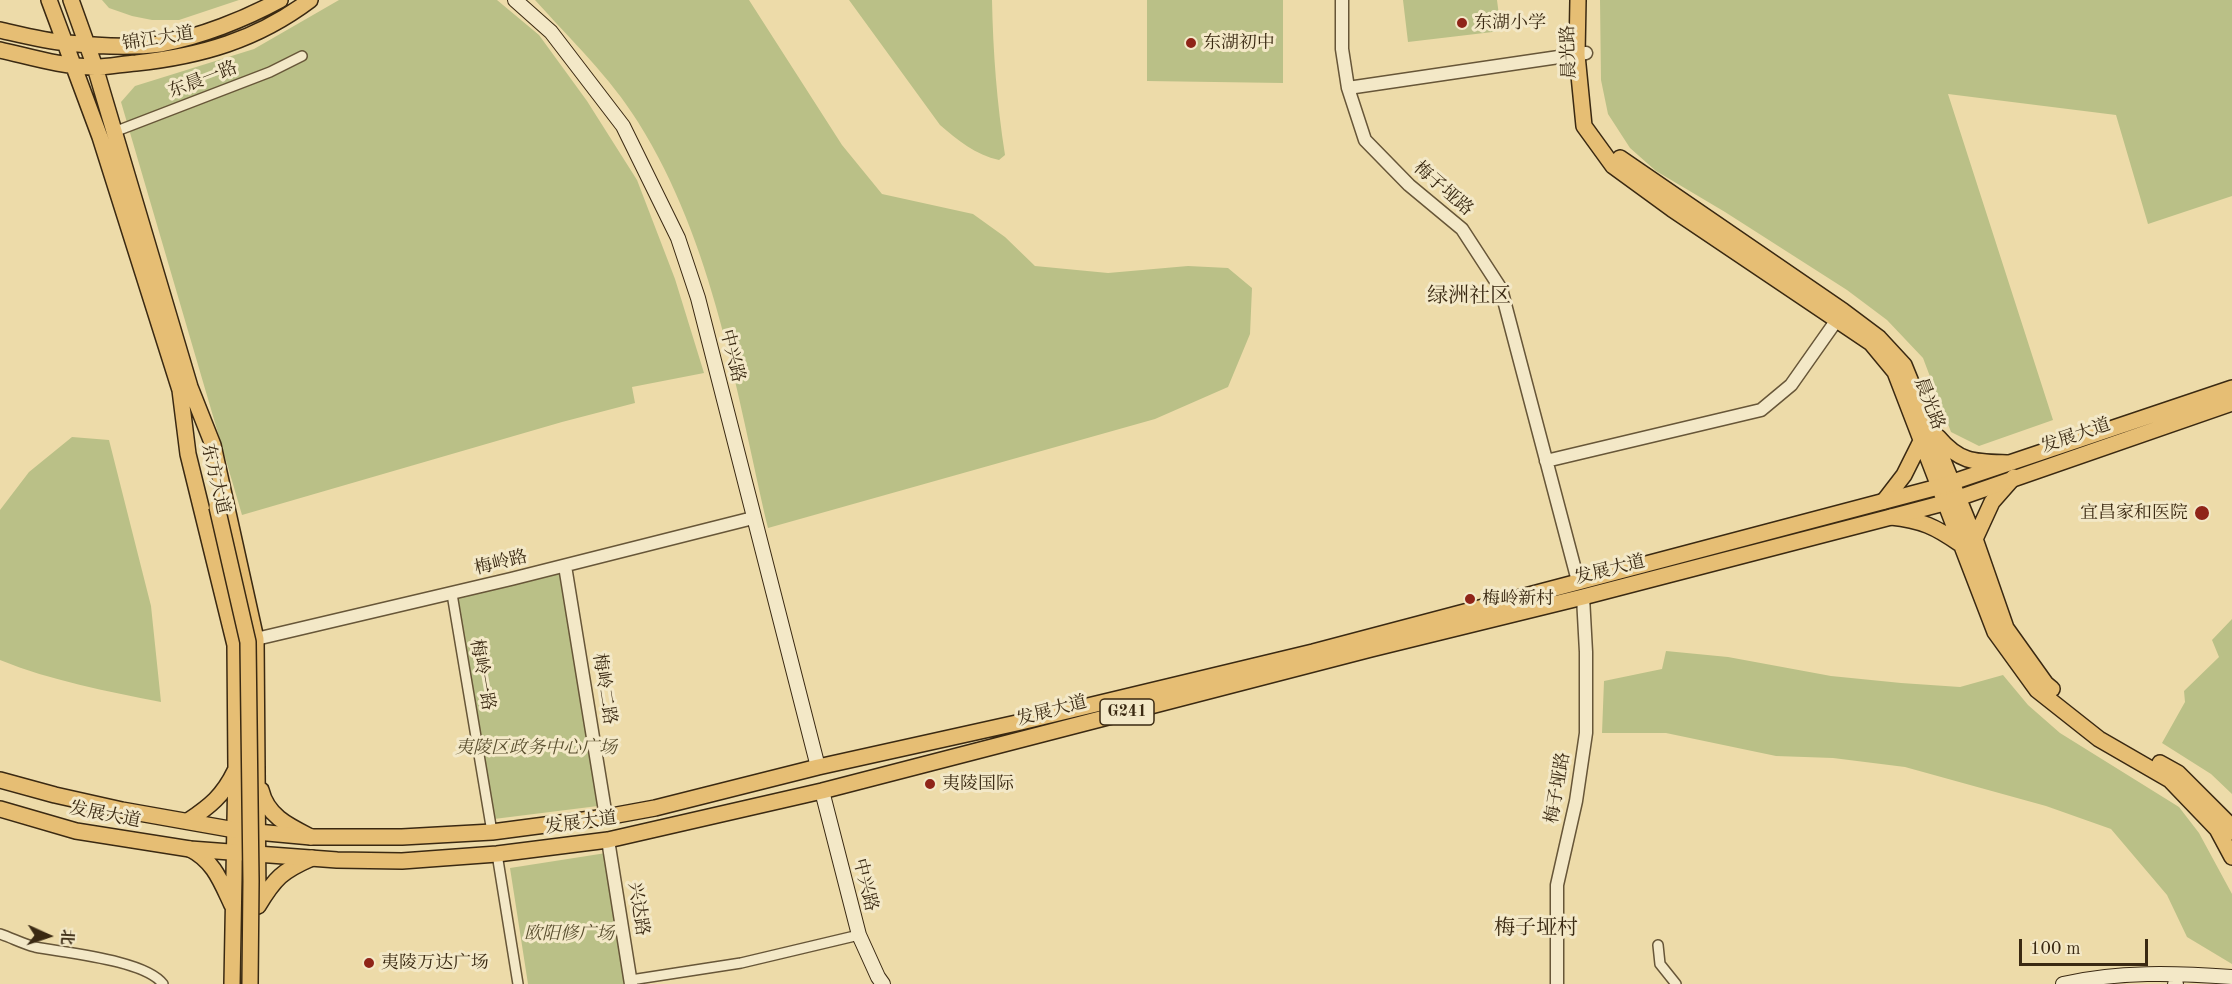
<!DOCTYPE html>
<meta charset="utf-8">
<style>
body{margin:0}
#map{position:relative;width:2232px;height:984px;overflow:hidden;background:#eddba9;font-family:"Old Standard TT","Noto Serif SC",serif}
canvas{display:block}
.north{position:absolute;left:18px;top:906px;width:60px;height:60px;-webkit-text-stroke:4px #f3e8c7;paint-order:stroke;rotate:93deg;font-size:16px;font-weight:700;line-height:24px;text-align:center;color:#3a2912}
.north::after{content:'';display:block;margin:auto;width:21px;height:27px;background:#3a2912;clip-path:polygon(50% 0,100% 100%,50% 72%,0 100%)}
.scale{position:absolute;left:2019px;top:939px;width:129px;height:27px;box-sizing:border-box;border:3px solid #3a2912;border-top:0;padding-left:8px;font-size:18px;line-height:21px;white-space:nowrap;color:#3a2912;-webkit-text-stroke:4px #f3e8c7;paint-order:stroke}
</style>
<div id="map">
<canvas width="2232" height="984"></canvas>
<div class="north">北</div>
<div class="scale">100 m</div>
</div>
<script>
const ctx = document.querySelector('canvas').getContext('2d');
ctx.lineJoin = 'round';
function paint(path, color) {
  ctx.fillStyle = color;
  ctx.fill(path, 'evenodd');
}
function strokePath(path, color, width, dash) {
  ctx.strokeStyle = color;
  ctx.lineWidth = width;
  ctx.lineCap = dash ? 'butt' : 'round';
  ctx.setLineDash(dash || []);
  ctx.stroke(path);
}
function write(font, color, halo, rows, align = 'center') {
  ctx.font = font + ' "Old Standard TT","Noto Serif SC",serif';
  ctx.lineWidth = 6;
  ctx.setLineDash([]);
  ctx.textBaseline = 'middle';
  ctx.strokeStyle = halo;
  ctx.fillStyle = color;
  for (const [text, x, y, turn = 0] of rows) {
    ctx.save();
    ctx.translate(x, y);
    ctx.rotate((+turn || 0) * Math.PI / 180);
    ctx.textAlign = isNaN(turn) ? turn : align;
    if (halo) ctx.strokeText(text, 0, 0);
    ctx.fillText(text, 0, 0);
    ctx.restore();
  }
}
paint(new Path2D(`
 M102,0H239L179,20H152L132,16L109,8Z
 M339,0H497L539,35L587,101L637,180L675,279L704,373L632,387L635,403L562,422L242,515L121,102L135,86L254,49Z
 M535,0H749L842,145L882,194L973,214L1005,237L1035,266L1108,273L1188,266L1228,268L1252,288L1250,334L1228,387L1155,419L768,528C736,391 714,243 638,122C610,77 570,39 535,0Z
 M849,0H992C993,52 997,104 1005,155L999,160C976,155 957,140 940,125Z
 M1147,0H1283V83L1147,81Z
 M1403,0H1497L1501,31L1408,42Z
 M1600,0H2232V196L2148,224L2116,115L1948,94L2053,420L1979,446L1951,432L1923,358L1887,320L1847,290L1725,212L1656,171L1630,148L1608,114L1601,80Z
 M72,437L109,440L151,606L161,702C106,691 52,681 0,660V510L29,472Z
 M560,571L589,743L598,806L494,819L458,598Z
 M2232,619V794L2211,774L2162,743L2185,702L2184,691L2219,657L2212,640Z
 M1666,651L1728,657L1831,676L1901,683L1960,687L2003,675L2028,705L2060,733L2179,807L2199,833L2232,894V964L2187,937L2167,895L2111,829L2046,806L1905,767L1833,758L1776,756L1666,733H1602L1604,681L1662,669Z
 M606,853L627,984H528L510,868Z`), '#bac087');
const minor = new Path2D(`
 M114,132L270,72L302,56
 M452,594L492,832
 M497,854L518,984
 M0,934C12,938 23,944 35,947C66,953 145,960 163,984
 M1658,945L1660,964L1676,984
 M631,980L741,963L859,935`);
const tertiary = new Path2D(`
 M1342,0V49L1348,88L1365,140L1409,185L1462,229L1501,289L1578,581
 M1348,88L1586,53
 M1546,461L1761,410L1791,385L1841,314
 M565,566L606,817
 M256,639L511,579L753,518
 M608,840L631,984
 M1557,984V885L1576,801L1586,733V652L1583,597`);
const secondary = new Path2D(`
 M515,0L551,32L623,126L678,238L698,298L818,767
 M822,791L859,935L878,977L883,984
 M2063,984C2117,971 2177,973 2232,977
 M2175,984H2176`);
const primary = new Path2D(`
 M49,0L100,137L180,390L188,454L235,645L236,768L232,984
 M71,0L95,67L190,387L213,445L256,639L258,900
 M1578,0L1577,55L1584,126L1613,166L1672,209L1871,343L1895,372L1995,632L2037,690L2099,739L2170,780L2217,829L2232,857
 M0,30C22,35 45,41 68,43C97,46 130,48 160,44C200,37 245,19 280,0
 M0,50C31,57 63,67 95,67C108,67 122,64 136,63C201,56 257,40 310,0
 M1620,158L1843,311L1879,338L1904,365L1975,539L2006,628L2046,684L2052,689
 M1938,437C1960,463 1975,462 2007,463
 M1884,501L1904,475L1922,439
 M1891,517C1921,520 1936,527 1960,544
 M1975,539L1992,502L2014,477
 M2160,763L2178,773L2227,822L2232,832
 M261,790C267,816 289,826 311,837
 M188,821C210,806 223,796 235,771
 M190,849C214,861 221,882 232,905
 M258,906C275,878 282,871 312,858`);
const trunk = new Path2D(`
 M0,780L55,795L122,810L235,830L311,837H402L492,832L606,817L655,808L818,767L1021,722L1313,652L1938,487L2232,388
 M0,809L76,831L190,849L337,860L402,861L497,854L608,840L822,791L1371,649L1583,597L1891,517L1944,503L2232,403`);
strokePath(minor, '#675638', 12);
strokePath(tertiary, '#675638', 15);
strokePath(secondary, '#3a2912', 16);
strokePath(primary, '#3a2912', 18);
strokePath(trunk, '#3a2912', 18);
strokePath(minor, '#f3e8c7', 9);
strokePath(tertiary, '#f3e8c7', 12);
strokePath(secondary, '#f3e8c7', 14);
strokePath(primary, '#e6be74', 15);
strokePath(trunk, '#e6be74', 15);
const primaryBridge = new Path2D(`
 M217,507L248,642L251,881L250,984`);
strokePath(primaryBridge, '#3a2912', 18, []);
strokePath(primaryBridge, '#e6be74', 15);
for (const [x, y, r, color] of [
 [1462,23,6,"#8f2418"],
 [1191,43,6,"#8f2418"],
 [2202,513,8,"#8f2418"],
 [1470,599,6,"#8f2418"],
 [930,784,6,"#8f2418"],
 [369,963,6,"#8f2418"]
]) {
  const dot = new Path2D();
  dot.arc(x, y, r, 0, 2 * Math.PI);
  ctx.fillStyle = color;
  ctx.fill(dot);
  strokePath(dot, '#f3e8c7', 2);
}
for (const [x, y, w] of [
 [1127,712,54]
]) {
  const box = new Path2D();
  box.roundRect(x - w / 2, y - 13, w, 26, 4.5);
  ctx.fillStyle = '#f3e8c7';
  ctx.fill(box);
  strokePath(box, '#3a2912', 1.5);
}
write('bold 16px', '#3a2912', null, [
 ["G241",1127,712]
]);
write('18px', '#3a2912', '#f3e8c7', [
 ["东湖小学",1474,23],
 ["东湖初中",1203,43],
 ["宜昌家和医院",2188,513,"right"],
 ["梅岭新村",1482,599],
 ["夷陵国际",942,784],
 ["夷陵万达广场",381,963]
], 'left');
write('18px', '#3a2912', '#f3e8c7', [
 ["锦江大道",158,39,-9],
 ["晨光路",1569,52,-92],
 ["东晨一路",203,80,-21],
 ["梅子垭路",1443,189,41],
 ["中兴路",732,356,76],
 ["晨光路",1929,404,69],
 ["发展大道",2076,436,-19],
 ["东方大道",215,479,77],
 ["梅岭路",501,563,-14],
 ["发展大道",1610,570,-14],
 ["梅岭一路",482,675,80],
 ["梅岭二路",604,689,81],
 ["发展大道",1052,711,-15],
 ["梅子垭路",1558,788,-80],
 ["发展大道",105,815,11],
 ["发展大道",581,823,-8],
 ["中兴路",865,885,76],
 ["兴达路",638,909,81]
]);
write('italic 18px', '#5a4f2f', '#f3e8c7', [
 ["夷陵区政务中心广场",536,748],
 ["欧阳修广场",569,934]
]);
write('21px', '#3a2912', '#f3e8c7', [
 ["绿洲社区",1469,296],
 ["梅子垭村",1536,928]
]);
</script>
